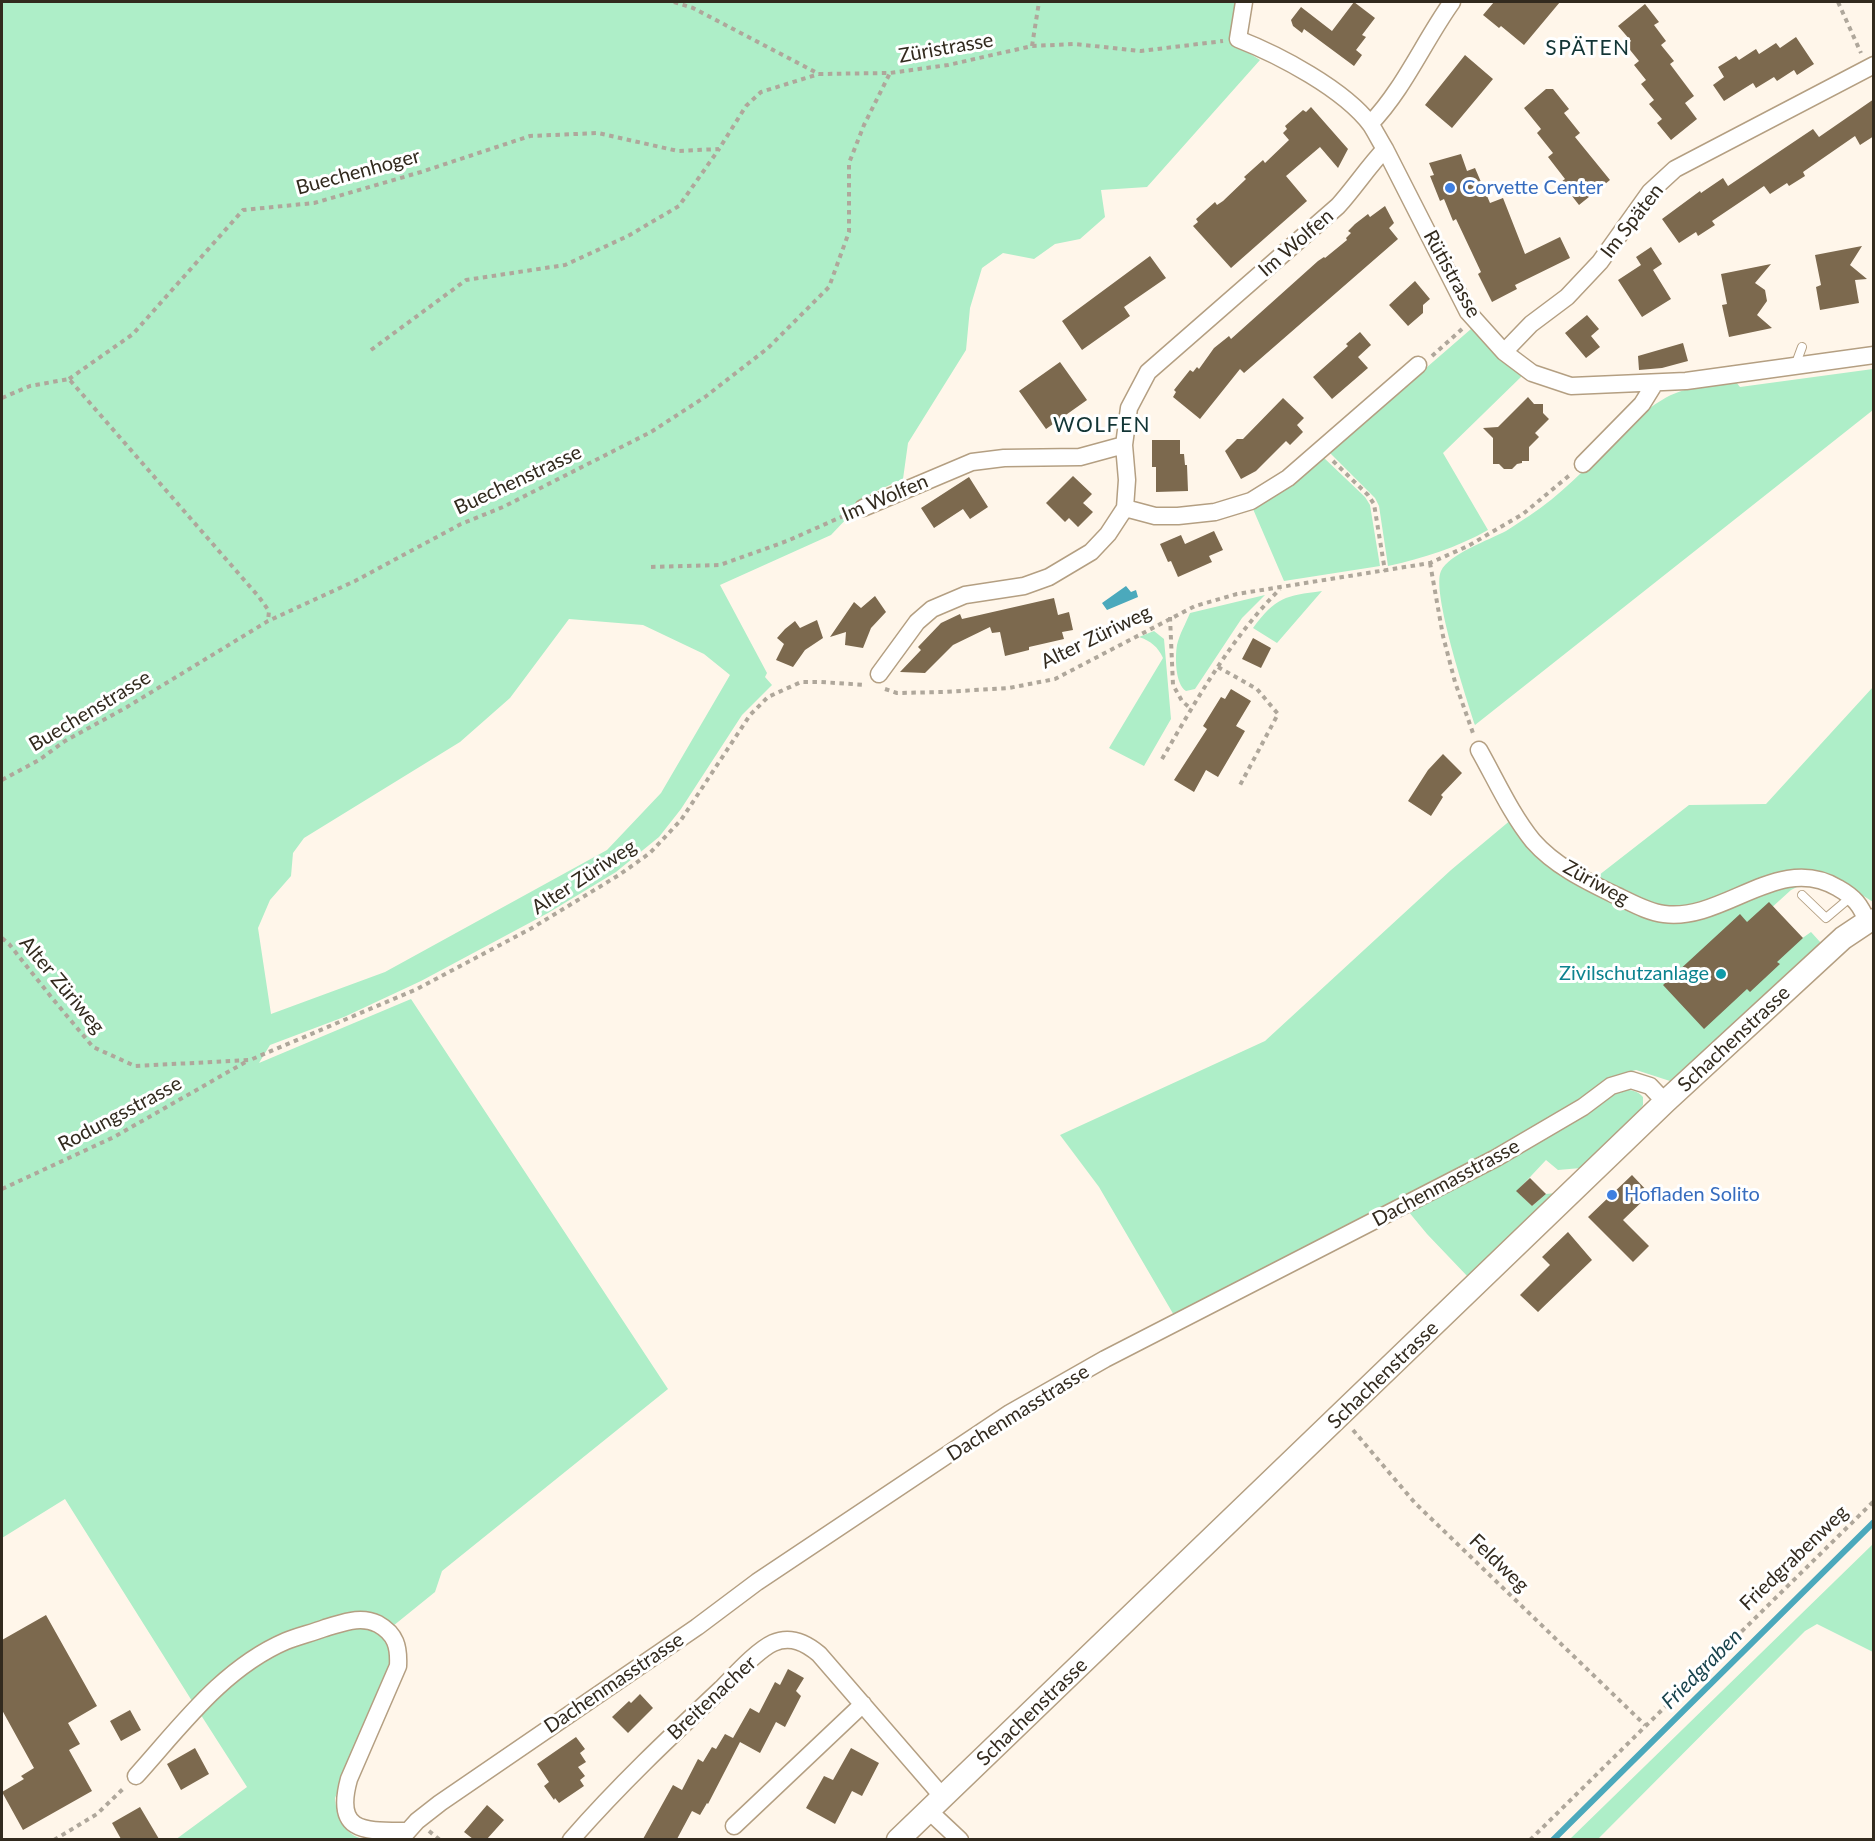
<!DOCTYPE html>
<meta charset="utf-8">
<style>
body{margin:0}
#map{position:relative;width:1875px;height:1841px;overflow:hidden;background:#fff6ea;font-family:Lato,sans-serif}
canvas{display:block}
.frame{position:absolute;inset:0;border:3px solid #322a1e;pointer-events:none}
</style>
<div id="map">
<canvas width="1875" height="1841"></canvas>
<div class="frame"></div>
</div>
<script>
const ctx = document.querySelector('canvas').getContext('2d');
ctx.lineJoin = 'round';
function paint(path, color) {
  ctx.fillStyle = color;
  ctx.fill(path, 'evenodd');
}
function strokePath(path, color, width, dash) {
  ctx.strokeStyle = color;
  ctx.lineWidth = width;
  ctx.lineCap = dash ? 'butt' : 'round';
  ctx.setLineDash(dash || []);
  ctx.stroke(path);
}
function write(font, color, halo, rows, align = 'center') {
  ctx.font = font + ' Lato,sans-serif';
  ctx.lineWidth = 6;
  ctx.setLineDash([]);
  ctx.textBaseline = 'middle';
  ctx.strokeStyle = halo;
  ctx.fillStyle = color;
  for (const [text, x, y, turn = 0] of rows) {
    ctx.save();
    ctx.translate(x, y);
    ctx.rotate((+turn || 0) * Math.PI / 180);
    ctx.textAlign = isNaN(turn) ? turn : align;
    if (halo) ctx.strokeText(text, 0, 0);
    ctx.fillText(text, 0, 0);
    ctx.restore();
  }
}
paint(new Path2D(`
 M2,2H1246L1238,46L1260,60L1147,187L1101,190L1105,217L1080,239L1055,244L1034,259L1003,253L982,268L970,308L966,350L908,443L903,479L870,494L831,535L720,585L767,673L765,677L772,685L742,715L681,809L659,837L616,872L548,913L421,981L344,1017L270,1045L259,1063L411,999L668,1389L442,1571L435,1592L393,1626L376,1615L256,1651L209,1684L192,1701L65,1499L2,1538ZM569,619L643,625L704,654L730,675L661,793L607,850L385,972L271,1014L258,928L270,900L291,876L293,853L304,838L460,742L510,698Z
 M1471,329L1502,361L1523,375L1443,453L1488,530C1456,548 1424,558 1388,566L1379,506L1375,498L1329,452Z
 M1873,369V410L1475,725C1467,700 1431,591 1441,571C1449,554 1489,540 1506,531C1514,526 1521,521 1529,516C1560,496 1587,467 1613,441C1629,426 1643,411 1662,400C1684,386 1711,385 1736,382L1740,387Z
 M1323,457L1365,497L1370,505L1380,566L1284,581L1253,509L1284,490Z
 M1322,591L1277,643L1253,628C1276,597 1285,596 1322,591Z
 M1265,595L1242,618L1195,689L1186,691C1175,684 1175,657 1177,645C1179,635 1186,623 1190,613Z
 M1154,631L1164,639L1171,719L1144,766L1109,748L1163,658C1158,647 1151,641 1139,637Z
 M1873,687V902L1840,881L1818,873L1671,909L1645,903L1594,879L1689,805L1766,804Z
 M1512,819L1528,843L1668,920L1793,883L1797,887L1791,890L1769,910L1794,944L1811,932L1821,943L1670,1081L1636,1070L1611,1077L1580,1102L1510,1143L1175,1317L1099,1187L1060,1135L1265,1041L1451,870Z
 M1622,1090C1631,1090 1637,1090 1643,1097V1105L1638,1112L1581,1168L1558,1170L1546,1160L1517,1191L1532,1206L1546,1194L1556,1193L1469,1278L1427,1234L1408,1211L1614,1092Z
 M1873,1544V1652L1817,1624L1805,1631L1598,1839H1570Z
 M354,1626L371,1627L381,1633L388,1643L392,1668L335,1798C336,1814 344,1836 364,1839C371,1840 381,1838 387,1839L175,1840L247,1787L199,1712L266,1658L293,1645Z`), '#aeeec8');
paint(new Path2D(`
 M1126,586L1131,592L1136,590L1138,597L1107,610L1102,603Z`), '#4ba9bc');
strokePath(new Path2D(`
 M1553,1840L1874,1522`), '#4ba9bc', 6);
paint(new Path2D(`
 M1354,2L1375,18L1362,35L1366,37L1356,50L1362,55L1354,66L1304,29L1302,33L1293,26L1291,20L1301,7L1332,31Z
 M1494,2H1560L1524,45L1501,26L1499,28L1483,15Z
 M1645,4L1659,22L1654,25L1666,41L1661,45L1674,61L1670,64L1694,96L1685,103L1697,119L1671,140L1657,123L1662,119L1649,104L1654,100L1641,84L1646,80L1634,65L1639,61L1626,45L1631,41L1618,26Z
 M1796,37L1814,64L1797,75L1794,70L1777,81L1774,77L1756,88L1753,83L1724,101L1713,85L1724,77L1718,67L1736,56L1739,60L1756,49L1759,54L1776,43L1780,48Z
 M1465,55L1493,79L1452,128L1425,105Z
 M1546,89H1553L1569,109L1564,113L1580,133L1575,137L1610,180L1579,205L1561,182L1565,179L1548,157L1553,153L1537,133L1541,129L1524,108Z
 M1874,99V136L1860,145L1855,136L1803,172L1805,176L1789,186L1787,183L1770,194L1764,186L1712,221L1715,225L1698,236L1696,232L1679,243L1662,219L1700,191L1701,193L1723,178L1728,186L1813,129L1819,137Z
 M1311,107L1348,149L1338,168L1320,147L1286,176L1307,201L1231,268L1193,226L1198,222L1196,219L1215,202L1217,205L1223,201L1246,179L1244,177L1263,160L1265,163L1289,140L1283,133L1287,129L1285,126L1303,110L1306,112Z
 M1461,154L1467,171L1475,168L1490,203L1503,198L1525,254L1560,237L1570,258L1515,285L1517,289L1492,302L1478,274L1481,272L1456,219L1453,221L1444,199L1440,201L1430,176L1434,175L1429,163Z
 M1385,206L1394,223L1389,228L1398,239L1244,373L1240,369L1200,419L1173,397L1176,392L1174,390L1190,370L1193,372L1197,367L1199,369L1214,348L1229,336L1231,339L1318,261L1324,257L1325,258L1347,240L1346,238L1351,233L1348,231L1355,224L1368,214L1370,217Z
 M1862,246L1850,265L1867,279L1855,280L1859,303L1820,310L1816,287L1821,285L1815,255Z
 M1651,247L1662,264L1653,270L1671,299L1642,317L1618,280L1641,265L1636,257Z
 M1150,256L1166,278L1124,307L1130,316L1082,350L1062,321Z
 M1771,264L1755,283L1765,290L1767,301L1757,315L1772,328L1729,337L1722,305L1727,304L1721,274Z
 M1415,281L1430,299L1423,305V313L1408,326L1389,305Z
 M1587,315L1599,329L1591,336L1600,347L1586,358L1565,333Z
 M1360,332L1371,345L1358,357L1368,368L1332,399L1313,377L1348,346L1346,344Z
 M1683,343L1688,361L1662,368L1639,370L1638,356Z
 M1060,362L1087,400L1046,429L1019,391Z
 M1528,397L1534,404H1543V413L1549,419L1535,433L1539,437L1529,447V461H1522V463L1517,464L1512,469H1504L1499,464H1493V438L1483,428L1498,427Z
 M1283,398L1304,418L1297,425L1303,432L1290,445L1286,441L1256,471L1241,479L1225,451L1237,439H1243Z
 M1152,440H1180V454H1184L1185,465H1187L1188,491L1156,492V467H1152Z
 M1073,476L1092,494L1083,503L1093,512L1078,527L1069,518L1065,522L1046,503Z
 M969,477L988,507L970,519L963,509L934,528L921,508Z
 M1214,531L1223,550L1209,556L1212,562L1178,577L1171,561L1168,562L1160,544L1181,535L1185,544Z
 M875,596L886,612L871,628L863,648L845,645L846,632L830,637L854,602L861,608Z
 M1054,598L1058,615L1069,612L1073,630L1062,632L1064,639L1029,647V650L1005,656L1000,632L992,633L990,627L953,645L925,673L900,672L921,650L918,647L941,623L960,614L962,619Z
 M817,620L823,638L805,650L793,667L776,660L784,644L777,638L785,629L795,621L800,628Z
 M1253,638L1271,648L1261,668L1242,659Z
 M1231,689L1251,701L1236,726L1245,731L1218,777L1206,770L1194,792L1174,780L1207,729L1203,726L1221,697L1225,699Z
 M1443,754L1462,773L1441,795L1443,797L1431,816L1408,801L1428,770Z
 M1769,902L1803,938L1777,962L1780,964L1750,992L1747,989L1704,1029L1663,985L1740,914L1747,922Z
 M1632,1175L1650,1194L1623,1220L1649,1246L1633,1262L1588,1217Z
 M1530,1178L1546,1194L1532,1206L1516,1191Z
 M1568,1232L1592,1260L1538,1312L1520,1295L1550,1265L1542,1257Z
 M46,1615L97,1706L68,1723L80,1744L69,1750L92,1791L23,1830L2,1792L24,1779L21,1776L34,1768L2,1710V1640Z
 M788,1669L804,1678L796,1691L801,1696L785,1727L776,1722L760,1753L740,1742L708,1804L707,1803L700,1815L692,1811L677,1839H643L673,1785L682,1790L698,1759L703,1762L712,1747L716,1749L725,1734L733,1738L750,1708L759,1713L775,1682L780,1685Z
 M640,1694L653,1708L628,1733L612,1717L629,1701L631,1703Z
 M130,1710L141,1730L121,1741L110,1721Z
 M576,1737L585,1749L580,1753L586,1762L578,1767L585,1776L580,1780L584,1786L559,1803L555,1798L554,1800L544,1786L549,1782L537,1764Z
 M195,1748L209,1774L181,1790L167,1764Z
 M851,1748L879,1763L862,1796L852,1791L835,1824L806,1808L824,1776L833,1780Z
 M487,1805L504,1820L487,1839H473L464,1832Z
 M140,1807L159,1839H121L112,1823Z`), '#7c694e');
const lane = new Path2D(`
 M1795,366L1802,347
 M1802,895L1826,918L1852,896`);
const street = new Path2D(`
 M1244,2L1238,39C1279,55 1344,89 1371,125C1376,133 1380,141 1385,149L1468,312L1504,352L1532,373L1571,386L1686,381L1874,355
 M1370,124C1404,89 1424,41 1452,2
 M1504,352L1531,324L1567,297L1600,262L1650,192L1675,169L1874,65
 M1583,464L1642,404L1655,383
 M863,508L972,462L1004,458L1080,457L1124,445
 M1125,508L1155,516H1178L1215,512L1251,501L1288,478L1418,365
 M879,674L917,622L932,609L965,595L1024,586L1049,577L1091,552L1108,534L1125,508L1127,480L1124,445L1129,408L1148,372L1338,206C1355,187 1368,167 1385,149
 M1479,750C1496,780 1511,814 1533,841C1554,865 1584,880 1613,894C1629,901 1646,912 1664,914C1724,922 1779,852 1838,888C1854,897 1861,905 1867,922
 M136,1776C181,1726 223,1668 286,1641C298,1636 312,1633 325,1628C343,1623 360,1615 378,1624C396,1634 399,1647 398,1666L349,1779C334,1833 364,1831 406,1831
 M928,1810L960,1840
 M734,1826L863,1704
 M400,1840L417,1821L440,1803L697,1627L757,1582L1010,1413L1105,1359L1496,1158L1583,1107L1611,1086L1631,1080L1650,1086L1665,1102
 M571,1840C618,1786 670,1737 721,1689C735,1675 756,1651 773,1643C791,1635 806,1643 819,1654L942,1796`);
const secondary = new Path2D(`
 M898,1840L1665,1102L1843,938L1867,922L1874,920`);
strokePath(lane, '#b49f82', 10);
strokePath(street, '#b49f82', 19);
strokePath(secondary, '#b49f82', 25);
strokePath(new Path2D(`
 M674,2L693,8L819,74L890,73L948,65L1032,46L1075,44L1141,51L1223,41
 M1838,2L1861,53
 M1032,46L1039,2
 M371,350L466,280L565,265L628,236L679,206L719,149
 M1432,356L1462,329
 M69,379L133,334L243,210L314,203L421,172L530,136L598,133L678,151L719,149L746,106L761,92L819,74
 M2,398L30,386L69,379L259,597L269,611L268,621
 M1333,461L1368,495L1374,504L1385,571
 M1430,563L1443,636L1455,682L1474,736
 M651,567L720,565L787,541L848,514
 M1170,617L1173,685L1182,701L1191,709
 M1218,667L1257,689L1278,714L1239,787
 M885,689L897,693L943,692L1009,688L1055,679L1195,606L1237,594L1430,563L1468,546L1523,514L1571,474
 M1162,759C1197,699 1231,638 1280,589
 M2,780L39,760L65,741L127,707L268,621L355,581L461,524L503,507L651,432L705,397L768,348L829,287L849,232V163L864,125L890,73
 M2,938L9,944L52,998L93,1047L135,1066L250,1060L417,989L532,928L619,875L650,853L681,820L750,715L768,697L801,682H821L866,685
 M2,1189L114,1137L249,1060
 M1353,1430L1415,1503L1645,1725
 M429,1831L440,1840
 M2,1838V1840
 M54,1840L97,1814L125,1787
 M1530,1840L1874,1501`), '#afa79b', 4, [4.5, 4.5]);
strokePath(lane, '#fff', 8);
strokePath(street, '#fff', 16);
strokePath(secondary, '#fff', 22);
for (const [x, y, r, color] of [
 [1450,188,6,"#3f7fe0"],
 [1721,974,6,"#0f9aa8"],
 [1612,1195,6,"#3f7fe0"]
]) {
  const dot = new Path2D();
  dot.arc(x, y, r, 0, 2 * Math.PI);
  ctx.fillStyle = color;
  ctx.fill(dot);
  strokePath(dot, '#fff', 2);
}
write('20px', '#322a1e', '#fff', [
 ["Züristrasse",946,48,-10],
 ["Buechenhoger",358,172,-15],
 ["Im Späten",1632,221,-52],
 ["Im Wolfen",1296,243,-41],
 ["Rütistrasse",1452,274,61],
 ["Buechenstrasse",518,480,-25],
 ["Im Wolfen",885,498,-23],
 ["Alter Züriweg",1096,637,-26],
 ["Buechenstrasse",90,711,-31],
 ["Alter Züriweg",584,877,-33],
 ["Züriweg",1596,883,29],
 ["Alter Züriweg",62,985,50],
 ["Schachenstrasse",1734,1039,-43],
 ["Rodungsstrasse",120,1114,-28],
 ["Dachenmasstrasse",1446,1183,-28],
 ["Schachenstrasse",1383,1375,-44],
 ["Dachenmasstrasse",1018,1413,-32],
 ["Friedgrabenweg",1794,1558,-44],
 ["Feldweg",1499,1563,44],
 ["Dachenmasstrasse",614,1683,-34],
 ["Breitenacher",712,1698,-43],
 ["Schachenstrasse",1032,1712,-44]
]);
write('20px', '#366cbe', '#fff', [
 ["Corvette Center",1462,188],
 ["Hofladen Solito",1624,1195]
], 'left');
write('20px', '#0d838f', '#fff', [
 ["Zivilschutzanlage",1709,974]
], 'right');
ctx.letterSpacing = '1.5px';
write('21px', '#123535', '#fff', [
 ["SPÄTEN",1588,48],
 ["WOLFEN",1102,425]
]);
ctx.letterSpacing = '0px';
write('italic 21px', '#19444d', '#fff', [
 ["Friedgraben",1702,1669,-45]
]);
</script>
